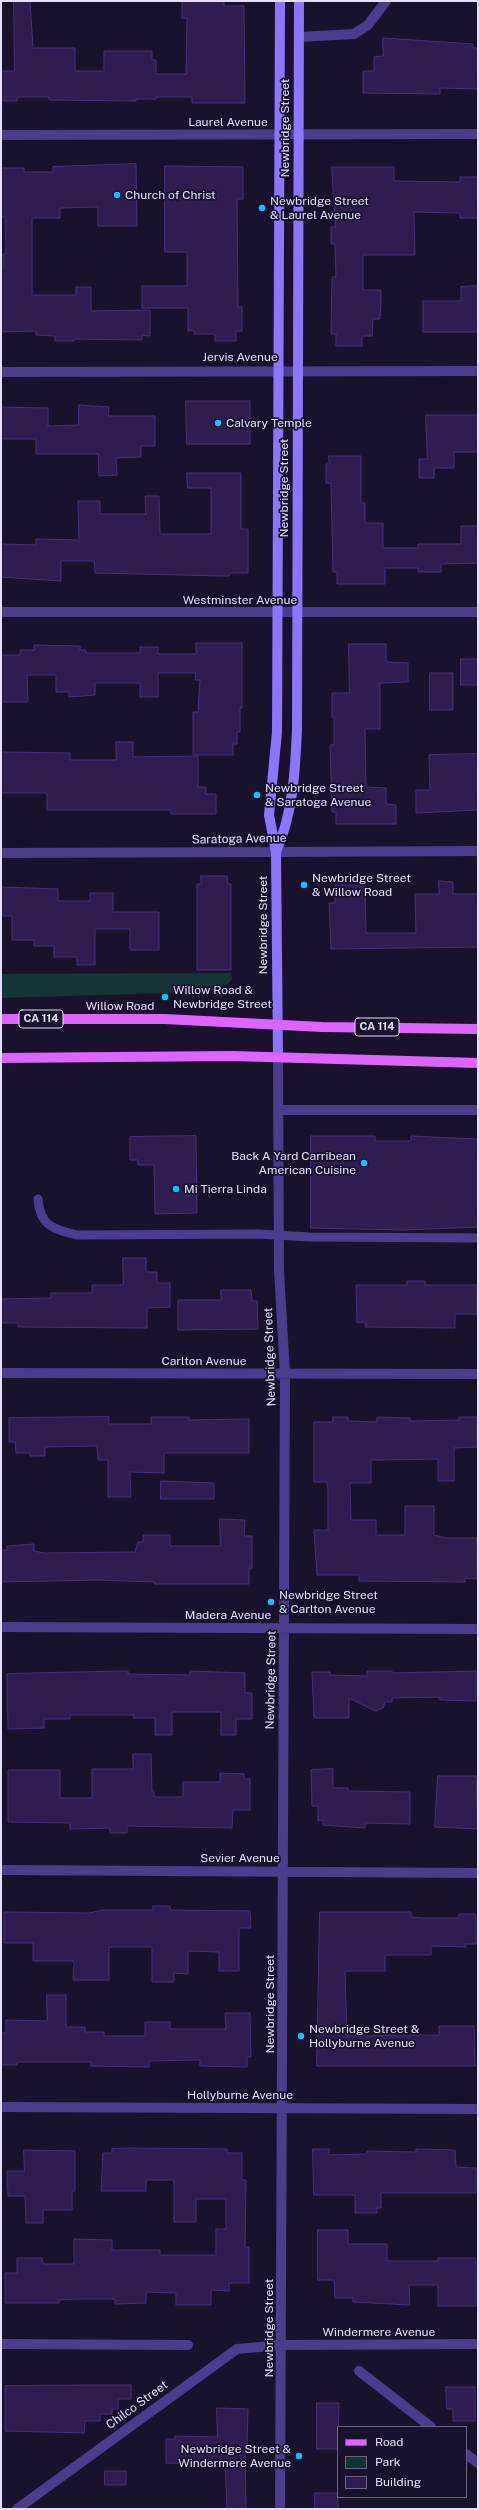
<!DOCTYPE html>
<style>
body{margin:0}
#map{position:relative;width:479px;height:2510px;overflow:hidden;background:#1a122d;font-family:"Public Sans",sans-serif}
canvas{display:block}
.frame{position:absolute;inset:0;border:2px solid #e6deff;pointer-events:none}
.legend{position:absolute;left:337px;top:2426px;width:130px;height:72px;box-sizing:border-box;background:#1a122d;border:1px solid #6c6481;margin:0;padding:5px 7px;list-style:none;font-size:12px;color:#e6deff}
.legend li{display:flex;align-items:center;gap:8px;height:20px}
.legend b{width:20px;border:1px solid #6c6481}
</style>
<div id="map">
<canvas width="479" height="2510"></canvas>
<div class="frame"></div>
<ul class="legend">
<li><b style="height:5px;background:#dc65ff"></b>Road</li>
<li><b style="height:11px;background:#153437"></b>Park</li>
<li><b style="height:11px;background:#2e1d4e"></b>Building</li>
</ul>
</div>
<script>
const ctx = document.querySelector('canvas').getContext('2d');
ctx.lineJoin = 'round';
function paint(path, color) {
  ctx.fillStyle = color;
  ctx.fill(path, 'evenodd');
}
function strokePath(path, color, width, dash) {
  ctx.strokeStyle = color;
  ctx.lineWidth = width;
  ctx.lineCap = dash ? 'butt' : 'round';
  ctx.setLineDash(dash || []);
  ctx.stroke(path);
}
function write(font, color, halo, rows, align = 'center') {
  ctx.font = font + ' "Public Sans",sans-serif';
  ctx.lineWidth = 3.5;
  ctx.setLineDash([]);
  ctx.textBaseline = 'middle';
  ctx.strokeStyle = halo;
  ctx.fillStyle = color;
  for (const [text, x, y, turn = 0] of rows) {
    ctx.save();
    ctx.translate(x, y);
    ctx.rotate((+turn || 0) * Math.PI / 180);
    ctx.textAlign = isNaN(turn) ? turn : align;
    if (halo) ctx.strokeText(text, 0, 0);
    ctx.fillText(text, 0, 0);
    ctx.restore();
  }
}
paint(new Path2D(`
 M231,973L232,979L227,985L201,992L1,998V974Z`), '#153437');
const building = new Path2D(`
 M14,1H30L33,48H75V71H104V51H152V60H156V74H186L187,18H182V1H224V6H244L245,103H192V97H156V99H136V101L49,100V97H18L17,101H1V71H14Z
 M383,38L473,44V48H478V89L440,88V94L363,93V71H374V57L383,56Z
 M136,164L137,226H98V207L60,208V218H32V295H76V287H91V311L150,310V336L142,335V340L74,339V341H55V336L36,335V331L1,332V269H3V254H6L5,217H1V168H24V172H53V167Z
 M165,166L243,167V199H237L238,307H242V331H236V341H215V334H194V330L188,331V308H142V286H187V252H165Z
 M332,167H394V181L460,182V177H478V218H460V213L414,212L415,255H363V290H381V304L380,319H373L372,336H362V346H336V334H331L332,277H336L335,244H331V227H335Z
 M478,286V332H423V301H461V287Z
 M186,401H250V444H187Z
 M79,405L109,407L108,416H155V446H141V457L116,458L117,475L99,476L98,454H36V439H1V407L48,408V426L78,425Z
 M426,415H478V452H454V468H434V478H419V459H427Z
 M329,456H361V503H365V523H383V548H418V544H461V526H478V563L441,564V572H418V568H385V584H337V572H333L331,483H326V464H329Z
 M187,473H241V529H248V573H230L229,576H222L95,573L94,561H61V581L1,577V544L36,545V539L79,540L78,501H100V514H146L145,496H159L160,534H211V488H188Z
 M196,643H242V708H240V732H237V744H233V755H193V712H198L200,680H195L196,673H158V697H140V683H95V695L69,697V692H56V675H27L28,702H1V655H20V650H34V645L80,646V650H86V653H140V647H158V654H196Z
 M349,644H386V662L408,663V682L380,683V729H365L366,787L386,788V804L396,805V824H336V812H332L330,745H334V717H332V693H349Z
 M461,659H478V685H461Z
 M430,673H453V710H430Z
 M116,742H133V757L198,756V787H206V794H216V814H171V810H47V793H1V752L70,753V760H116Z
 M478,754V810L416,813V790H430L429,755Z
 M201,876H227L228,884H231V970H197V884H201Z
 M439,881L453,882V894H478V947L331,949L329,903H335V885H365L366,933H416L415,894H439Z
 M1,887L58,889V901H90V893H113V912H159V950H130V929H95V965H77V957H54V946H34V940H12V916H1Z
 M196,1136L197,1213L155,1214L154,1165H138V1160H130V1137Z
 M311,1136H375V1141H411V1136L478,1139V1227L404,1230L311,1228Z
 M123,1258H146V1272H157V1283H170V1307L147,1308V1328L18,1327V1323H1V1299L51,1298V1293H92V1285H123Z
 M407,1281H425V1285H477V1314H455V1328L365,1327L366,1322L357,1323L356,1285H407Z
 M221,1290H251L252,1301H257L258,1329L178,1330V1300H221Z
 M109,1417V1424H151V1417H189V1420L249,1419V1453H164V1473L130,1472L131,1497H108V1460H98L97,1446L45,1447V1456H30V1453H16L15,1442H9V1418Z
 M333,1417H348V1421L377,1422V1417L410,1418V1421L459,1420V1417H477V1447L454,1448V1481H438V1459L380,1460H371V1483H350L351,1520H376V1535H405V1506H434V1535L446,1538H477V1579L465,1578V1582L359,1581V1575H317L314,1530H328V1490L327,1482H314V1422H333Z
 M161,1481L214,1483V1499H161Z
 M220,1519L245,1520L244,1536H252V1568H249V1584H154V1582L97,1580L1,1582V1550H7V1546L34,1544V1551L44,1553L135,1552L138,1542H143V1535H170V1546H220Z
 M121,1671H128V1674L190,1675V1671L245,1673V1693H252V1719H236V1735H221V1712H172V1735H155V1718H133L134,1715H70V1719H44V1728L8,1729L7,1674Z
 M367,1671H392V1673L476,1671V1701L440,1700V1697L392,1698V1702H385L383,1708L375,1711L349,1698V1718H314L312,1672H330V1675L367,1676Z
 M133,1754H151L152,1792H154V1797H183V1782H220V1773L244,1774V1779H250V1810H233L232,1828L127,1826V1833H110V1828L70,1829V1823L8,1822V1770H60V1798H92V1769H133Z
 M333,1769V1788H348V1791L410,1792V1824L365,1823V1828L323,1825V1820L318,1821V1806H312L311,1770Z
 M438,1776H476L478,1829L435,1827Z
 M153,1906H170V1910L250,1911L251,1928H239V1971H219V1952L188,1951V1974L174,1973V1982H152V1947H109V1980H73L74,1961H33V1943H4V1912L89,1913L104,1910H153Z
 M320,1912H411V1917L423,1918H459V1914H476V1944H465L466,1947L431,1946V1955H385V1971H345L347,2036L439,2035V2026H474L475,2066H317Z
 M47,1995H66V2027H85V2032H104V2036H145V2022H170V2029H226L225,2013H250L251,2057H247V2067L200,2066V2060L149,2061V2067L91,2066V2062H17V2065H1V2033H6V2020L47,2021Z
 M129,2148L227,2149V2153H242V2180H246L245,2247H249V2283H229V2291L211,2290V2305H176V2293L146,2292V2303L115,2304V2299H75L59,2300V2303H5V2273H17V2258H42L43,2264H74V2239L112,2240V2250H160V2255H216V2229H226V2199H196V2222H174V2180H146V2191H101L103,2153H112V2149Z
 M313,2149H329V2155L366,2154L367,2151L416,2152V2149L455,2150L456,2167L476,2168V2193H381V2208H377V2213H355V2195H314Z
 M24,2150L75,2151V2191H72V2210H43V2223H26L25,2196H8L7,2171H24Z
 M318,2230H348V2244H387V2261H438V2258H476V2306H438V2285H409L410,2305L353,2302V2298H335L334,2280H318Z
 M88,2385H131V2399H118V2409H112V2414H100V2421H85L84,2433L5,2431V2386Z
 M446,2387H475V2421H453V2409H447Z
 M317,2403H339L338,2449H317Z
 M217,2408L248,2409L247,2444H245L246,2509H227L225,2464L166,2463V2439H175V2436L217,2437Z
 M105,2471H126V2485H105Z
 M315,2493H338V2509H315Z`);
paint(building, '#2e1d4e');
strokePath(building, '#492f7b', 1);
strokePath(new Path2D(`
 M38,1199C40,1226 53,1229 77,1235L258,1234L310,1237L478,1238`), '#4b3d8c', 9);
strokePath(new Path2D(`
 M299,37L354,34L368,25L386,1
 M1,135L478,134
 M1,372L478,371
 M1,612H478
 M1,853L276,852
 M278,1057L279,1271L285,1374L280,2509
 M279,1110H478
 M1,1373L478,1374
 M1,1627L478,1629
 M1,1870L478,1873
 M1,2107L478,2109
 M1,2344L188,2345
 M359,2371L431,2427
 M466,2454L478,2463
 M17,2509L237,2349L281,2345L478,2344`), '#4b3d8c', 10);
strokePath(new Path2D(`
 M276,852L478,851`), '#4b3d8c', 10);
strokePath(new Path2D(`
 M276,852C293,813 295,773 297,730L299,1
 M278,1057L276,852L269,815L277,732L280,1`), '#8c75ff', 10);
strokePath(new Path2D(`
 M1,1019H165L322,1027L478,1029
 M1,1058L232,1056L478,1063`), '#dc65ff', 10);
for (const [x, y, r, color] of [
 [117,195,4,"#0ac3ff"],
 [262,208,4,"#0ac3ff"],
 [218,423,4,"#0ac3ff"],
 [257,795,4,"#0ac3ff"],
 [304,885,4,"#0ac3ff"],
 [165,997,4,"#0ac3ff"],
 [364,1163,4,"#0ac3ff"],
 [176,1189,4,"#0ac3ff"],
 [271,1602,4,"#0ac3ff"],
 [301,2036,4,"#0ac3ff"],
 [299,2456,4,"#0ac3ff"]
]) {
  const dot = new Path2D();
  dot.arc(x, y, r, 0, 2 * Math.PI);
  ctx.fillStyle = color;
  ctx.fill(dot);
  strokePath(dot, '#1a122d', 1.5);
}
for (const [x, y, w] of [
 [41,1019,44],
 [377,1027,44]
]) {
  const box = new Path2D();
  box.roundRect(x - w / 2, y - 9, w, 18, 3);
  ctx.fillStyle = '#1a122d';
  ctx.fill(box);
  strokePath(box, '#e6deff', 1);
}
write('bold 11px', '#e6deff', null, [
 ["CA 114",41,1019],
 ["CA 114",377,1027]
]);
write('12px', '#e6deff', '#1a122d', [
 ["Laurel Avenue",228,122],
 ["Newbridge Street",285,128,-90],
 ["Jervis Avenue",240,357],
 ["Newbridge Street",284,488,-90],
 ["Westminster Avenue",240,600],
 ["Saratoga Avenue",239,839,-1],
 ["Newbridge Street",263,925,-90],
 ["Willow Road",120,1006],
 ["Newbridge Street",270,1357,-92],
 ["Carlton Avenue",204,1361],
 ["Madera Avenue",228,1615],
 ["Newbridge Street",271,1680,-89],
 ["Sevier Avenue",240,1858],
 ["Newbridge Street",270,2004,-90],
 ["Hollyburne Avenue",240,2095],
 ["Newbridge Street",269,2328,-90],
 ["Windermere Avenue",379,2332],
 ["Chilco Street",137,2405,-36]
]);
write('12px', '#e6deff', '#1a122d', [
 ["Church of Christ",125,195],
 ["Newbridge Street",270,201],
 ["& Laurel Avenue",270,215],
 ["Calvary Temple",226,423],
 ["Newbridge Street",265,788],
 ["& Saratoga Avenue",265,802],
 ["Newbridge Street",312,878],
 ["& Willow Road",312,892],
 ["Willow Road &",173,990],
 ["Newbridge Street",173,1004],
 ["Back A Yard Carribean",356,1156,"right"],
 ["American Cuisine",356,1170,"right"],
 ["Mi Tierra Linda",184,1189],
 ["Newbridge Street",279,1595],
 ["& Carlton Avenue",279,1609],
 ["Newbridge Street &",309,2029],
 ["Hollyburne Avenue",309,2043],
 ["Newbridge Street &",291,2449,"right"],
 ["Windermere Avenue",291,2463,"right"]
], 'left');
</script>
